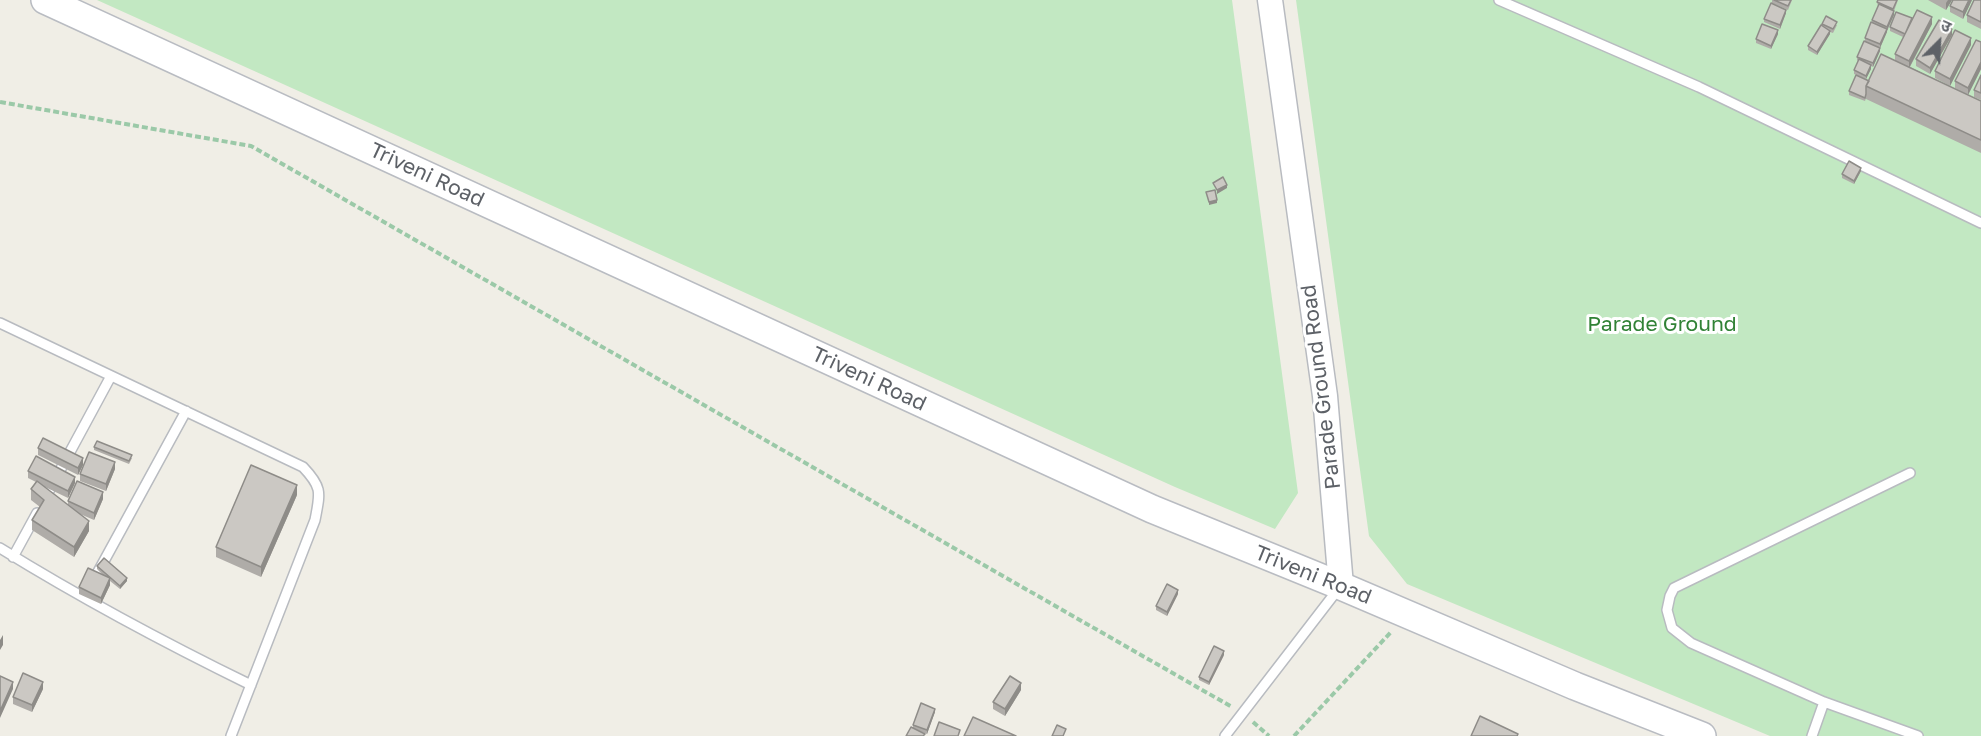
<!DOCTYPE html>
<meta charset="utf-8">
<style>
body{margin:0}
#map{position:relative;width:1981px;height:736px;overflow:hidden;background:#f0eee6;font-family:"Golos Text","Noto Sans Devanagari",sans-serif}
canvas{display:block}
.north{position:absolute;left:1909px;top:12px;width:60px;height:60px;-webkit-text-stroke:4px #fff;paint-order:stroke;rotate:24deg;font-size:16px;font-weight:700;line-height:24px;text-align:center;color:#5d6167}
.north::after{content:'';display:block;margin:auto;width:21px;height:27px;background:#5d6167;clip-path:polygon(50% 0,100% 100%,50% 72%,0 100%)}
</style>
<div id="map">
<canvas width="1981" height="736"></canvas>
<div class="north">उ</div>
</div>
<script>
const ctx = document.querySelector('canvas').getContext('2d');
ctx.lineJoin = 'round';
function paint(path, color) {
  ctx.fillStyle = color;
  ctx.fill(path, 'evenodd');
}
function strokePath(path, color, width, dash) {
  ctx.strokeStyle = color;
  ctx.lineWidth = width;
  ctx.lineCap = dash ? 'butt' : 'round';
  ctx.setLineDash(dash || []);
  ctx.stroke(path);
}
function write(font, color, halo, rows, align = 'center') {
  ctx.font = font + ' "Golos Text",sans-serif';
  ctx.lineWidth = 6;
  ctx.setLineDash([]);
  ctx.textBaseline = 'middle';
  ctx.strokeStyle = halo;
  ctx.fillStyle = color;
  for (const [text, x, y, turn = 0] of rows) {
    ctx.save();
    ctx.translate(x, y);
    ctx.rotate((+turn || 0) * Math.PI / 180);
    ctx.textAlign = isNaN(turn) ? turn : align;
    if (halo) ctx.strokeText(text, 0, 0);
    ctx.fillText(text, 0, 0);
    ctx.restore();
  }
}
paint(new Path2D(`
 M97,0H1232L1298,493L1275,529L1175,487Z
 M1296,0H1981V736H1770L1407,584L1369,536Z`), '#c2e8c2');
const service = new Path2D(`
 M1499,0L1699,87L1981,223
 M0,323L303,467C323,488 320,493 315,520L231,736
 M1910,473L1674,588L1670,596L1667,610L1672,628L1691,643L1824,702L1918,736
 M44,500L111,376
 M0,548C81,598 165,643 251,685
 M13,557L37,513
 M92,583L186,411
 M1225,736L1339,588
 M1812,736L1824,702`);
const tertiary = new Path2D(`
 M1270,0L1325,396L1341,586`);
const secondary = new Path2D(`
 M45,0L1152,509L1341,586L1575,686L1702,736`);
strokePath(service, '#b8bbc0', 12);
strokePath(tertiary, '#b8bbc0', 27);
strokePath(secondary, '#b9bcc2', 30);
strokePath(new Path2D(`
 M0,102L251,146L1232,707
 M1253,722L1269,736
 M1294,736L1391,632`), '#9bc9a8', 4, [6, 3]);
strokePath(service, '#fff', 9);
strokePath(tertiary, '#fff', 24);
strokePath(secondary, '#fff', 27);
paint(new Path2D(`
 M1772,0H1792L1788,10L1772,3Z
 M1898,0L1894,11V15L1880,48V51L1873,67L1871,66V69L1866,79L1854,74V70L1858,61L1857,60V57L1865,41V38L1872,23V20L1878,6L1877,2Z
 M1928,0H1952L1946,10Z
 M1953,0H1972L1963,19L1950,12V6Z
 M1981,0V29L1967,22V15Z
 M1786,13L1780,29L1764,22V19Z
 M1912,21L1932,24L1910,67L1981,101V153L1866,99V98L1865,101L1849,95V91L1869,81L1895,60V54L1903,37L1890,31V27Z
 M1822,24L1837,25L1833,33L1830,32V34L1817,55L1808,50V46Z
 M1778,34L1771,49L1756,43V39Z
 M1952,35L1930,74L1916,66V59Z
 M1981,42V69L1968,95L1955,88V81Z
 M1971,45L1950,86L1935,78V71Z
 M1981,75V100L1974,97V90Z
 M1861,171L1854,184L1842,178V174Z
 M94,447L132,458L129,464L94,450Z
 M38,448L83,465L78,475L38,455Z
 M115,469L106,491L80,481V474Z
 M28,471L75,483L68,498L45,487L68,505V501L103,499L94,520L80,514L89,531L74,557L32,530V520L40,507L31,500V489L36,482L28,478Z
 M297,495L261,577L216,557V547Z
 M97,566L127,581L120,589L110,581V585L101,604L79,594V587L103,575L97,569Z
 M1178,594L1167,616L1156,610V606Z
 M1224,655L1209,685L1199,680V677Z
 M43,689L32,712L13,704V697Z
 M1021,690L1005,716L993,709V702Z
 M935,712L927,734L919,731L925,736L913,728V725Z`), '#afaca8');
paint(new Path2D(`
 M1948,0H1952L1946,10V3Z
 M1969,0H1972L1963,19V12Z
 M1786,10V13L1780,29V25Z
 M1894,11V15L1887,30V27Z
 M1932,17V24L1909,68V61Z
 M1887,29V32L1880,48V44Z
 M1952,29V35L1930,74V68Z
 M1778,30V34L1771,49V46Z
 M1830,31V34L1817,55V52Z
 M1971,38V45L1950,86V79Z
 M1880,48V51L1873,67V63Z
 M1981,62V69L1968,95V88Z
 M1871,65V69L1866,79V76Z
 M1861,168V171L1854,184V181Z
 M1227,185V188L1217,194V190Z
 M1217,200V203L1209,205V202Z
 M83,458V465L78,475V468Z
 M115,462V469L106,491V484Z
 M75,477V483L68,498V491Z
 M297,485V495L261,577V567Z
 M103,492V499L94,520V513Z
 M89,521V531L74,557V547Z
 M110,578V585L101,604V598Z
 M127,578V581L120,589V586Z
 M1178,590V594L1167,616V612Z
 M3,635V645L0,650V640Z
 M1224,651V655L1209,685V682Z
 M13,682V689L0,718V711Z
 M43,682V689L32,712V705Z
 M1021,683V690L1005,716V709Z
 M935,709V712L927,734V730Z`), '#8e8c88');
const building = new Path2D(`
 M1774,0H1791L1788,6Z
 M1878,0H1897L1893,9L1877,2Z
 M1953,0H1969L1963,12L1950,6Z
 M1974,0H1981V22L1967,15Z
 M1771,3L1786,10L1780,25L1764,19Z
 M1879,4L1894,11L1887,27L1872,20Z
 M1917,10L1932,17L1909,61L1895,54Z
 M1896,12L1912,18L1905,34L1890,27Z
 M1826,16L1837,22L1833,29L1822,24Z
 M1939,20L1952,29L1930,68L1916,59Z
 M1871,22L1887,29L1880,44L1865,38Z
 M1762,24L1778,30L1771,46L1756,39Z
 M1821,25L1830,31L1817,52L1808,46Z
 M1955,30L1971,38L1950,79L1935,71Z
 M1976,40L1981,42V62L1968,88L1955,81Z
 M1864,41L1880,48L1873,63L1857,57Z
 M1881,54L1981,101V140L1866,86Z
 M1859,59L1871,65L1866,76L1854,70Z
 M1856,75L1869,81L1866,86V94L1865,98L1849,91Z
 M1981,75V93L1974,90Z
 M1849,161L1861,168L1854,181L1842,174Z
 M1223,177L1227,185L1217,190L1213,183Z
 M1215,190L1217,200L1209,202L1206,192Z
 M43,438L83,458L78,468L38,448Z
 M97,441L132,455L129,461L94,447Z
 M89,452L115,462L106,484L80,474Z
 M36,456L75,477L68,491L28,471Z
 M251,465L297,485L261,567L216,547Z
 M37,481L89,521L74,547L32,520L44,500L31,489Z
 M77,481L103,492L94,513L68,501Z
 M104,558L127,578L120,586L97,566Z
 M88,568L110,578L101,598L79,587Z
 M1167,584L1178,590L1167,612L1156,606Z
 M1214,646L1224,651L1209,682L1199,677Z
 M23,673L43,682L32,705L13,697Z
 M0,676L13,682L0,711Z
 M1010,676L1021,683L1005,709L993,702Z
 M921,703L935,709L927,730L913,725Z
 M1480,716L1518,734L1517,736H1471Z
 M973,717L1016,736H964Z
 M939,722L960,730L958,736H934Z
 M1057,725L1066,729L1063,736H1052Z
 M911,727L925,734L923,736H906Z`);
paint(building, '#cbc8c3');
strokePath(building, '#8e8c88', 1.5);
write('21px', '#5d6167', '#fff', [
 ["Triveni Road",427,175,25],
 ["Triveni Road",869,379,25],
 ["Parade Ground Road",1321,387,-97],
 ["Triveni Road",1313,575,22]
]);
write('21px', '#318236', '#fff', [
 ["Parade Ground",1662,324]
]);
</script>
